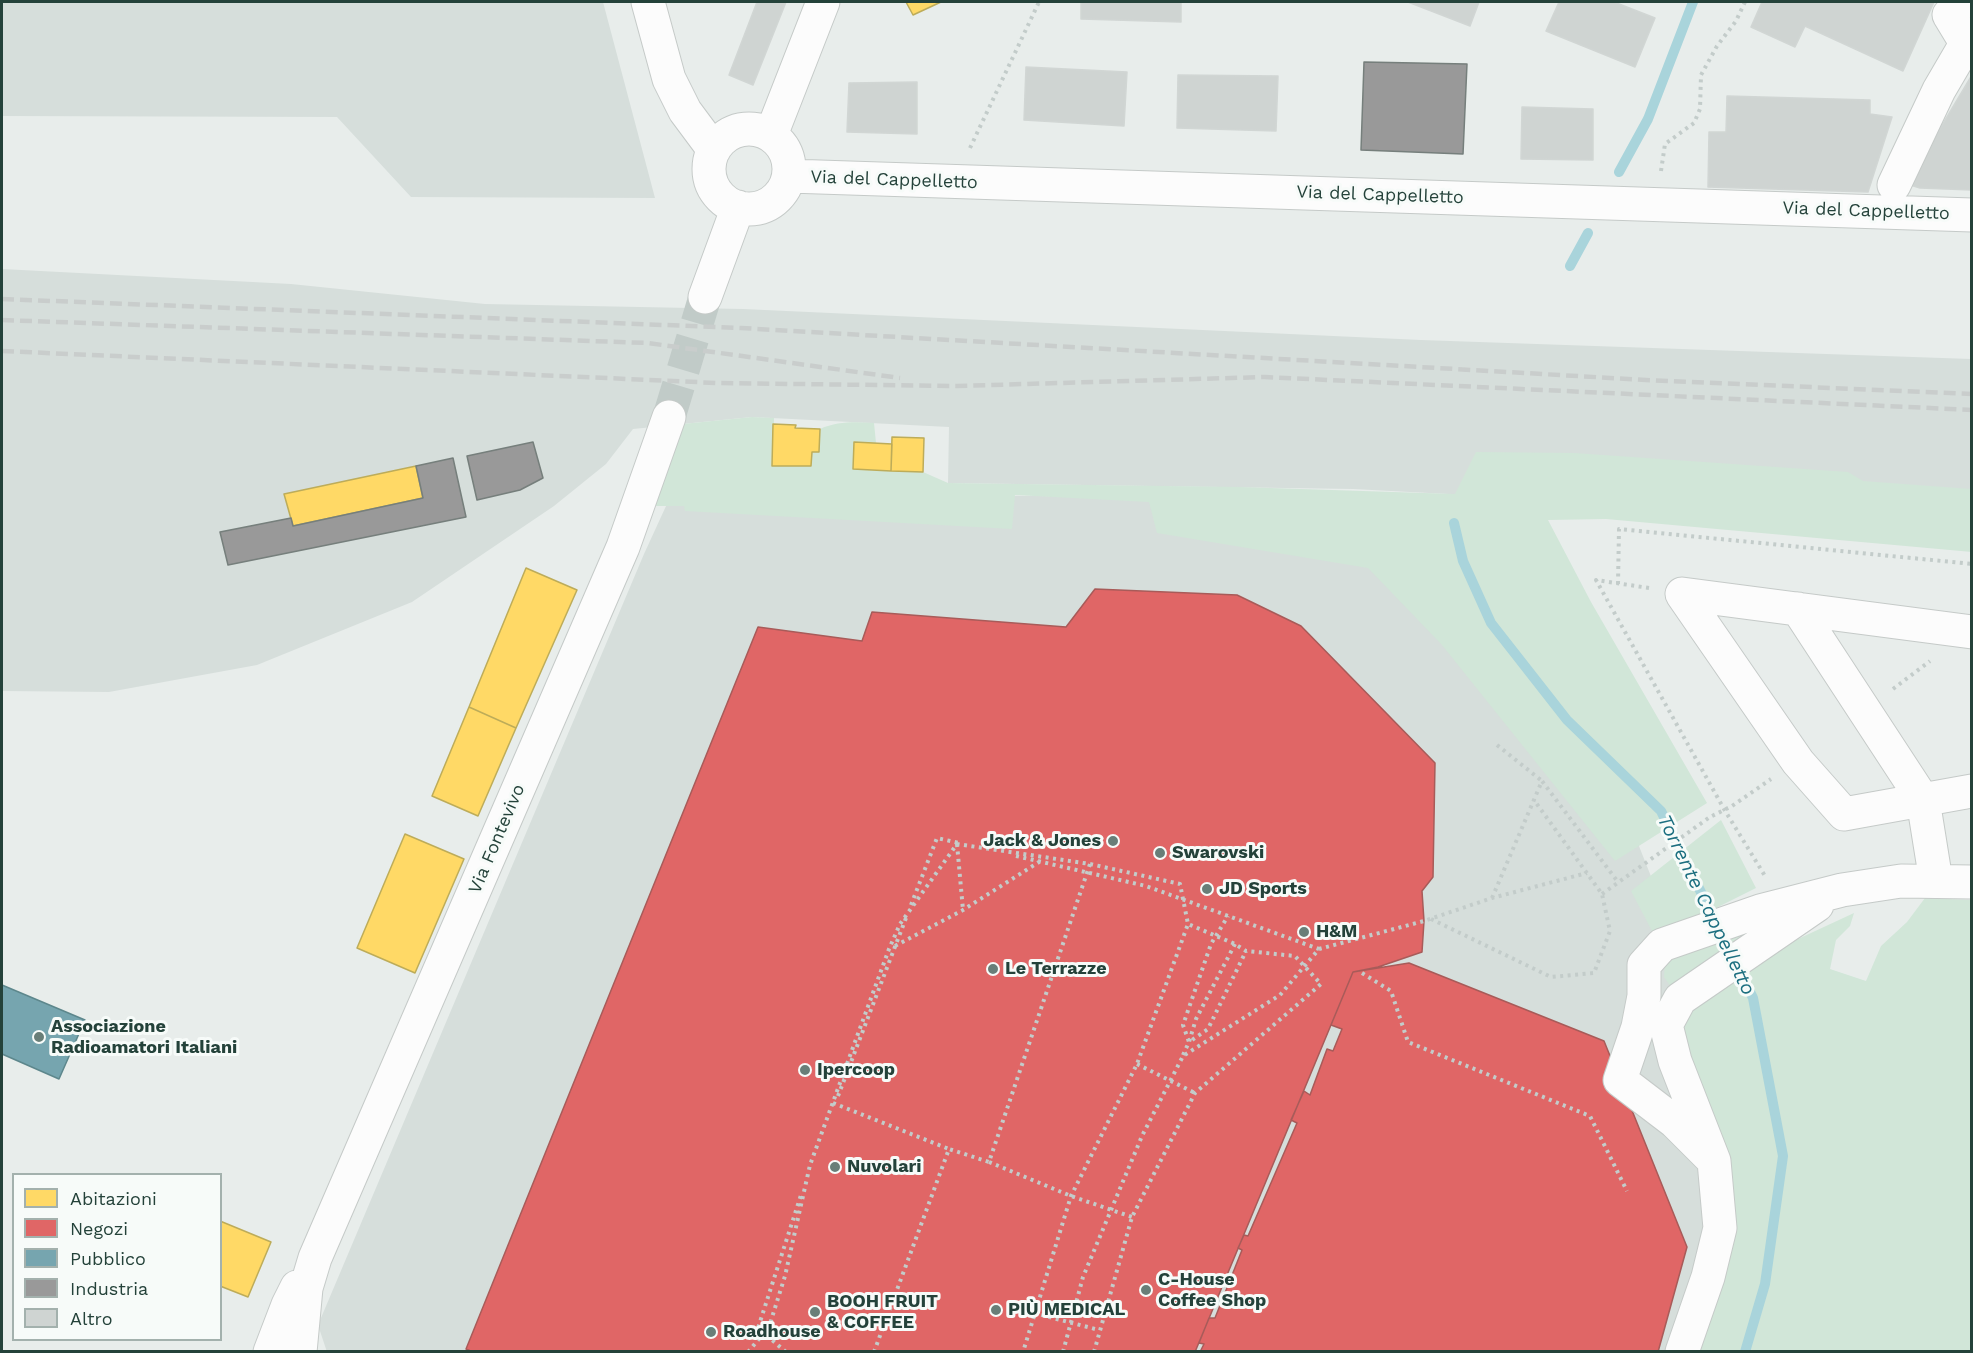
<!DOCTYPE html>
<meta charset="utf-8">
<style>
body{margin:0}
#map{position:relative;width:1973px;height:1353px;overflow:hidden;background:#e8edeb;font-family:"Work Sans",sans-serif}
canvas{display:block}
.frame{position:absolute;inset:0;border:3px solid #24423a;pointer-events:none}
.legend{position:absolute;left:12px;top:1173px;width:210px;height:168px;box-sizing:border-box;background:#f7fbf9;border:2px solid #a3b1ad;margin:0;padding:8px 10px;list-style:none;font-size:18px;color:#24423a}
.legend li{display:flex;align-items:center;gap:12px;height:30px}
.legend b{width:30px;border:2px solid #a3b1ad}
</style>
<div id="map">
<canvas width="1973" height="1353"></canvas>
<div class="frame"></div>
<ul class="legend">
<li><b style="height:16px;background:#ffd966"></b>Abitazioni</li>
<li><b style="height:16px;background:#e06666"></b>Negozi</li>
<li><b style="height:16px;background:#76a5af"></b>Pubblico</li>
<li><b style="height:16px;background:#999"></b>Industria</li>
<li><b style="height:16px;background:#cfd4d2"></b>Altro</li>
</ul>
</div>
<script>
const ctx = document.querySelector('canvas').getContext('2d');
ctx.lineJoin = 'round';
function paint(path, color) {
  ctx.fillStyle = color;
  ctx.fill(path, 'evenodd');
}
function strokePath(path, color, width, dash) {
  ctx.strokeStyle = color;
  ctx.lineWidth = width;
  ctx.lineCap = dash ? 'butt' : 'round';
  ctx.setLineDash(dash || []);
  ctx.stroke(path);
}
function write(font, color, halo, rows, align = 'center') {
  ctx.font = font + ' "Work Sans",sans-serif';
  ctx.lineWidth = 6;
  ctx.setLineDash([]);
  ctx.textBaseline = 'middle';
  ctx.strokeStyle = halo;
  ctx.fillStyle = color;
  for (const [text, x, y, turn = 0] of rows) {
    ctx.save();
    ctx.translate(x, y);
    ctx.rotate((+turn || 0) * Math.PI / 180);
    ctx.textAlign = isNaN(turn) ? turn : align;
    if (halo) ctx.strokeText(text, 0, 0);
    ctx.fillText(text, 0, 0);
    ctx.restore();
  }
}
paint(new Path2D(`
 M2,2H603L655,198L411,197L337,117L2,116Z
 M2,269L291,284L485,304L743,309L1421,340L1971,359V529L1600,502L1353,489L948,483L949,427L752,417L633,429L606,464L554,506L412,602L257,665L109,692L2,691Z
 M672,493L1405,499L1635,836L1743,1109L1734,1351L327,1352L318,1325L644,554Z`), '#d6dedb');
paint(new Path2D(`
 M752,417L774,418L773,466H811L812,452H819L820,429C838,421 855,422 874,423L876,443H854L853,469L923,472L948,483L1240,487L1455,494L1476,452L1574,453L1848,472L1863,481L1971,489L1972,552L1606,519L1548,520L1591,602L1707,803L1615,861L1442,645L1368,568L1157,533L1149,502L1015,495L1012,529L685,511L684,506H654L673,425Z
 M1721,820L1756,888L1714,909L1652,931L1631,891Z
 M1925,898L1971,900V1351H1689L1723,1250L1676,1019L1747,966L1798,939L1854,913L1850,926L1836,940L1830,969L1866,981L1881,946L1907,922Z
 M1764,922L1671,987L1664,977L1665,963L1718,939Z`), '#d1e6d8');
const homes = new Path2D(`
 M906,2H941L913,15Z
 M773,424L796,425L795,428L820,429L819,452H812L811,466H772Z
 M892,437L924,438L923,472L891,471Z
 M854,442L892,444L891,471L853,469Z
 M416,466L423,498L293,526L284,494Z
 M526,568L577,590L516,728L469,707Z
 M469,707L516,728L478,816L432,796Z
 M405,834L464,859L415,973L357,948Z
 M220,1221L271,1242L248,1297L220,1286Z`);
paint(homes, '#ffd966');
strokePath(homes, '#bdac59', 1.5);
const shops = new Path2D(`
 M1095,589L1237,595L1301,626L1435,763L1433,877L1422,891L1424,921L1422,952L1378,967L1353,972L1195,1352H473L466,1349L758,627L862,641L872,612L1066,627Z
 M1409,963L1604,1041L1687,1247L1658,1352H1200L1204,1344L1199,1343L1209,1318H1215L1242,1250L1238,1248L1244,1235L1248,1236L1297,1123L1291,1120L1304,1091L1310,1095L1327,1049L1333,1051L1342,1029L1331,1025L1353,972Z`);
paint(shops, '#e06666');
strokePath(shops, '#a85b59', 1.5);
const public = new Path2D(`
 M2,985L85,1020L59,1079L2,1054Z`);
paint(public, '#76a5af');
strokePath(public, '#5d878c', 1.5);
const industry = new Path2D(`
 M1364,62L1467,64L1463,154L1361,150Z
 M533,442L543,478L520,490L477,500L467,456Z
 M453,458L466,517L228,565L220,532L291,518L293,526L423,498L416,466Z`);
paint(industry, '#999');
strokePath(industry, '#767f7c', 1.5);
strokePath(new Path2D(`
 M1619,172L1648,119L1693,2
 M1570,266L1588,233
 M1454,523L1463,561L1491,623L1567,720L1661,811L1753,998L1783,1156L1765,1284L1745,1352`), '#a9d4db', 10);
const building = new Path2D(`
 M757,2H786L753,85L729,75Z
 M1081,2H1181V22L1081,19Z
 M1408,2H1479L1470,26Z
 M1559,2H1614L1655,18L1635,67L1546,31Z
 M1762,2H1934L1903,71L1805,26L1795,47L1751,27Z
 M1026,67L1127,72L1124,126L1024,120Z
 M1178,75L1278,76L1276,131L1177,128Z
 M1972,75V190L1920,188L1907,184Z
 M917,82V134L847,132L849,83Z
 M1727,96L1870,100V114L1892,117L1868,192L1708,187L1709,132H1726Z
 M1522,107L1593,109V160L1521,159Z`);
paint(building, '#cfd4d2');
strokePath(building, '#d1d6d4', 1.5);
strokePath(new Path2D(`
 M669,417L705,297`), '#c1cbc8', 33, [33, 16]);
const minor = new Path2D(`
 M648,2L669,79L685,111L714,150
 M1962,2L1949,15L1966,43
 M709 169a40 40 0 1 1 80 0a40 40 0 1 1-80 0Z
 M771,135L823,2
 M789,176L1972,215
 M1894,185L1939,90L1967,42L1972,38
 M705,297L738,207
 M1798,609L1923,800L1936,881
 M1972,632L1682,594L1798,762L1844,814L1972,791
 M1714,1161L1675,1122L1620,1080L1638,1027L1644,996V965L1662,945L1760,911L1842,890L1901,881L1972,882
 M270,1352L288,1305L297,1287
 M300,1352L306,1288L315,1258L623,547L669,417
 M1682,1352L1708,1277L1720,1228L1714,1161L1675,1061L1666,1025L1680,999L1817,905`);
strokePath(minor, '#c5cac8', 35);
strokePath(new Path2D(`
 M970,148L1039,2
 M1661,171L1665,144L1694,123L1700,109L1701,75L1717,46L1736,21L1745,2
 M1618,584L1619,529L1972,564
 M1649,588L1596,580L1724,809L1765,876
 M1893,689L1930,661
 M1497,745L1542,781
 M957,844L963,910
 M1016,856L1146,886L1319,949
 M1602,894L1710,817L1732,806L1771,779
 M1492,898L1542,781L1618,882
 M911,905L937,838L959,843
 M1431,919L1551,977L1594,973L1610,931L1602,894L1534,800
 M1235,944L1196,1019L1189,1042L1208,1029L1246,951
 M895,946L963,910L1039,862
 M1362,973L1391,991L1408,1042L1590,1116L1627,1191
 M1183,1055L1189,1042L1183,1025L1211,944L1228,916
 M1137,1064L1195,1093
 M838,1096L906,918
 M833,1103L949,1149
 M989,1162L1071,1196L1132,1217
 M1034,1313L1099,1330
 M748,1352L769,1327L785,1276L810,1165L889,949L900,924L957,844L1090,864L1180,884L1188,924L1137,1064L1071,1196L1023,1352
 M786,1352L758,1328L802,1192
 M874,1352L949,1149L989,1162L1090,864
 M1063,1352L1083,1277L1142,1136L1183,1056L1280,995L1319,949L1424,921L1492,898L1587,873
 M1094,1352L1132,1217L1195,1093L1321,984L1295,956L1246,951L1235,944L1188,924`), '#c3ccca', 4, [3, 4.5]);
strokePath(minor, '#fcfcfc', 33);
strokePath(new Path2D(`
 M2,299L741,328L1646,380L1972,394
 M2,320L648,343L900,378
 M2,351L717,383L957,386L1265,377L1972,410`), '#c9cdcc', 4.5, [12, 6]);
for (const [x, y, r, color] of [
 [1113,841,6,"#697e78"],
 [1160,853,6,"#697e78"],
 [1207,889,6,"#697e78"],
 [1304,932,6,"#697e78"],
 [993,969,6,"#697e78"],
 [39,1037,6,"#697e78"],
 [805,1070,6,"#697e78"],
 [835,1167,6,"#697e78"],
 [1146,1290,6,"#697e78"],
 [996,1310,6,"#697e78"],
 [815,1312,6,"#697e78"],
 [711,1332,6,"#697e78"]
]) {
  const dot = new Path2D();
  dot.arc(x, y, r, 0, 2 * Math.PI);
  ctx.fillStyle = color;
  ctx.fill(dot);
  strokePath(dot, '#f7fbf9', 2);
}
write('18px', '#24423a', '#f7fbf9', [
 ["Via del Cappelletto",894,180,2],
 ["Via del Cappelletto",1380,195,2],
 ["Via del Cappelletto",1866,211,2],
 ["Via Fontevivo",497,839,-67]
]);
write('bold 18px', '#24423a', '#f7fbf9', [
 ["Jack & Jones",1101,841,"right"],
 ["Swarovski",1172,853],
 ["JD Sports",1219,889],
 ["H&M",1316,932],
 ["Le Terrazze",1005,969],
 ["Associazione",51,1027],
 ["Radioamatori Italiani",51,1048],
 ["Ipercoop",817,1070],
 ["Nuvolari",847,1167],
 ["C-House",1158,1280],
 ["Coffee Shop",1158,1301],
 ["BOOH FRUIT",827,1302],
 ["& COFFEE",827,1323],
 ["PIÙ MEDICAL",1008,1310],
 ["Roadhouse",723,1332]
], 'left');
write('italic 20px', '#1c6f80', '#f7fbf9', [
 ["Torrente Cappelletto",1706,905,64]
]);
</script>
